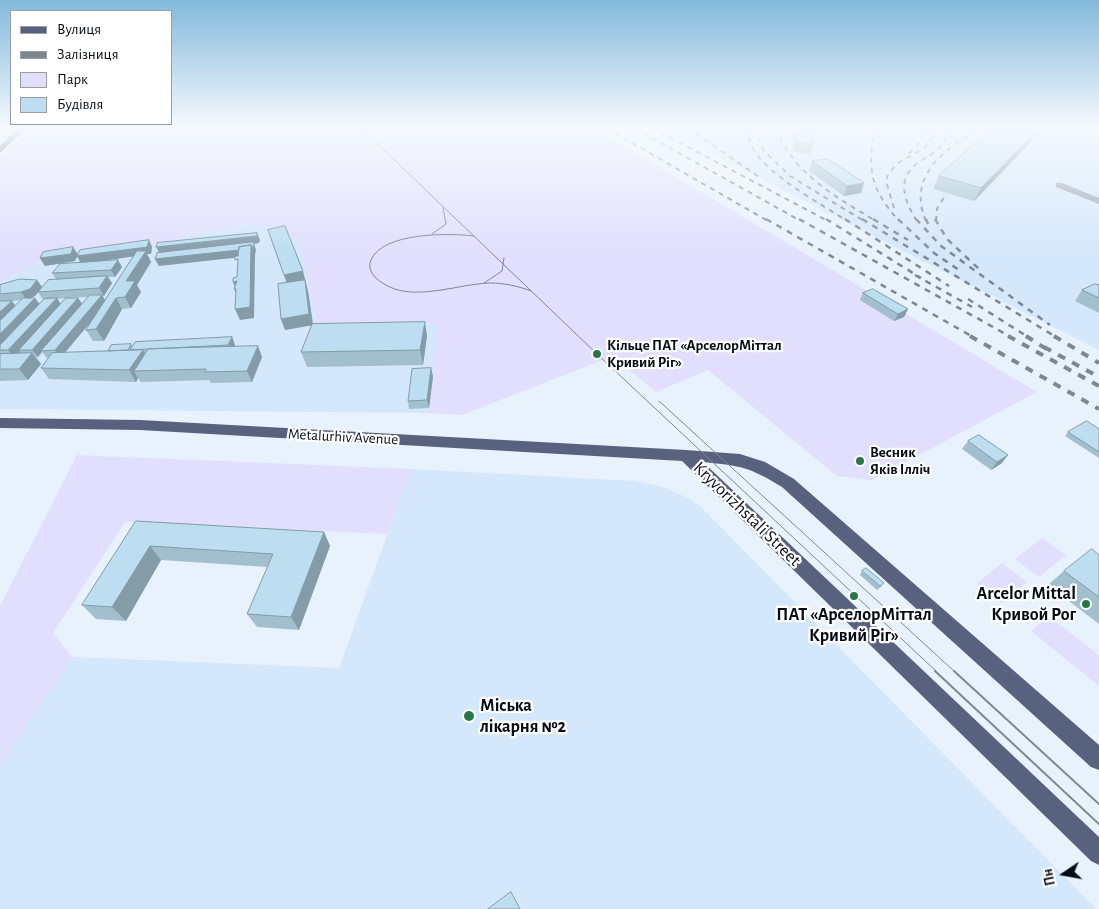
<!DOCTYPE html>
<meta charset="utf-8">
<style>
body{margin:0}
#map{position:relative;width:1099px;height:909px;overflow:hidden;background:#e8f2fc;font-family:"Alegreya Sans",sans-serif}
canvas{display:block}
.legend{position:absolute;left:10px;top:10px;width:162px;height:115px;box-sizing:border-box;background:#fff;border:1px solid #9b9ea1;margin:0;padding:6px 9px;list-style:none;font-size:15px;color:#050c15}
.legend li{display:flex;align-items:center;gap:10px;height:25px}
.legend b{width:25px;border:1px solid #9b9ea1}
.north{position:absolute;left:1039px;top:849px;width:50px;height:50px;-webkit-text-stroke:4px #fff;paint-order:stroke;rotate:258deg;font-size:14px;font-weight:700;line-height:20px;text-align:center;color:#050c15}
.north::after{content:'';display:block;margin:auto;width:18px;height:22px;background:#050c15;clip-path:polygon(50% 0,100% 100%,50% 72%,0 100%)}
</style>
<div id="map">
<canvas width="1099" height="909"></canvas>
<ul class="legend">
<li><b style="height:6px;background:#58627f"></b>Вулиця</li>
<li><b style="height:6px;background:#7e8790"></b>Залізниця</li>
<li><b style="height:14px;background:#e1dffd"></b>Парк</li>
<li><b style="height:14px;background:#bcdef0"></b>Будівля</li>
</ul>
<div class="north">Пн</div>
</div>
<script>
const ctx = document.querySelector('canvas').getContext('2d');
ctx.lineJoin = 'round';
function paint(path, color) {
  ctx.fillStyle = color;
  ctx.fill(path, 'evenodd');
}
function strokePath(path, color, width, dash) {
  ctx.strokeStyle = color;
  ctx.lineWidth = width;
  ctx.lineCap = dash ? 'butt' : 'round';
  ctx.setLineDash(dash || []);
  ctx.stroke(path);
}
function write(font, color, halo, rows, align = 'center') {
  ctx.font = font + ' "Alegreya Sans",sans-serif';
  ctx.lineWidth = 4.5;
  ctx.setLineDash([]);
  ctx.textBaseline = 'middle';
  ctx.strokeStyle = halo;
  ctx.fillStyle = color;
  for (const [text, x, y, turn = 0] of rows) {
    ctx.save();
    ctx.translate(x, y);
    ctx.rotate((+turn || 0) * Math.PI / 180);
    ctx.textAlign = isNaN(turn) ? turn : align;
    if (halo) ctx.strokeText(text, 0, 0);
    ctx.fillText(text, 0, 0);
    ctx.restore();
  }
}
paint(new Path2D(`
 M660,128H1099V350Z
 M249,224L278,228L299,241L317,327L439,324L428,413L0,409V282L45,258L154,246L199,232Z
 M411,469L635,481L663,487L690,499L701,507L1096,909H0V764L72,657L339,668Z`), '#d5e7fa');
paint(new Path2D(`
 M29,128H594L1037,392L872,480L837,476L708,370L656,392L613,356L462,415L428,413L438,324L317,327L299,241L278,228L248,224L199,232L154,246L45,258L0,282V158Z
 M77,455L411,469L387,534L125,522L53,633L72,657L0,764V606Z
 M1042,538L1066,555L1039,577L1015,559Z
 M1002,563L1027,582L1001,603L976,584Z
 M1048,616L1099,655V686L1031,631Z`), '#e1dffd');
paint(new Path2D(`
 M1056,183H1062L1099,198V204L1056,187Z`), '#9ca3b3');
paint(new Path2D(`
 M18,128H27L0,153V146Z
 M0,418L140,420L686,450L740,454L765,462L794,479L1099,745V770L1091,767L782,487C749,467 742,466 703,462L1099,837V865L1091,861L682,461L140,430L0,428Z`), '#58627f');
strokePath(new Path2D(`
 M361,128L597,354L937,672
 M432,234L446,224L443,208
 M474,236C449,233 383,232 371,260C368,267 371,273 376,278C406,306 454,284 490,283C504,283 518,286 531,291
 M484,283L502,271L504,258
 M659,401L955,672`), '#7e8790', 1);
strokePath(new Path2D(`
 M935,671L1099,824
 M954,671L1099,804`), '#7e8790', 2);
strokePath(new Path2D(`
 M606,128L768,221
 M634,128L801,221
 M652,128L828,221
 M688,128L759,177
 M747,128C748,136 749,143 754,150C770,177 820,203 847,221
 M755,128L764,151L790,176L864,221
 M776,128C791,172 837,198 876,221
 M875,128C867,170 870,188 899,221
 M909,154L917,145L922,134
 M894,208L886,181L888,174L898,163L925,148L933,136
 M917,221C905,202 896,181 916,164C923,159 932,155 939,148C944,143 947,135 951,128
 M926,221C906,175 946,148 981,128
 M936,221L937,209L946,194`), '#7e8790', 2, [5, 5]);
strokePath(new Path2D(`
 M766,219L973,337
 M799,219L1011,337
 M826,219L921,278
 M845,219L949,286
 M862,219L1056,337
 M873,219L908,240
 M898,219L934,253L962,272
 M916,219L941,246L1050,325
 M926,219L928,224
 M935,219L947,239L979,269
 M915,275L972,307
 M968,299L1028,337`), '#7e8790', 2.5, [6, 6]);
strokePath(new Path2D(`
 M970,336L1099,409
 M1008,336L1099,386
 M1026,336L1048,350
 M1054,336L1099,363
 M1044,347L1099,377`), '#7e8790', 4, [8, 8]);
paint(new Path2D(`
 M795,128H812L813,145L810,154L793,151V135Z
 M919,128H939L936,135L918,132Z
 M1037,131L1030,143L974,201L933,189L939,176Z
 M812,161L864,183L861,193L844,196L809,171Z
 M268,230L306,282H305L308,291L313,324L427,336L423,365L307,367L301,352L312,325L285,330L281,319L287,283Z
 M149,240L152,247L151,254H147L151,262L137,285L141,292L131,308L122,309L104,341H93L86,330L92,320L65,353L108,351L131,344L133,346L232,337L235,345V347L262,357L252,382L211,383L209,380L141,382L138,378L136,382L49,379L41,368L48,358H47L42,352L38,357H36L41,364L28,380L0,381V285L37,280L42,287L35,296L30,298H35L39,304L43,300L38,292L56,279L52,273L81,262L77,256L75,261L45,266L40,258L73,247L78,254ZM134,256L105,300L102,296H104L112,283L108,277H115L122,267L98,261ZM89,297L82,304L67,298ZM66,298L60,304L57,299ZM21,300L15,306L12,301Z
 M1099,285V313L1075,301L1082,290Z
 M863,293L908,309L904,317L894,321L860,300Z
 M433,376L429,408L409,409L408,401Z
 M1099,429V458L1065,436L1068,432Z
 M968,441L1002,463L991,470L962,449Z
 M136,521L324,532L330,546L299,630L257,627L247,614L268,567L161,560L126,621L96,619L82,605Z
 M1099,555V624L1048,585L1064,571Z
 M862,571L882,586L877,590L860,575Z`), '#a2bfce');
paint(new Path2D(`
 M1037,131L1030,143L974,201L981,188Z
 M864,183L861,193L844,196L847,186Z
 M257,233L260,240L259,243L254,244L256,250L255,255L254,318L240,320L235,309L251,256L159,266L155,259L251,245L253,244L160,254L156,247Z
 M149,240L152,247L151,254H147L151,262L137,285L141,292L131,308L125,297L126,281L143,255L81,264L77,256L75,261L45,266L40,258L73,247L78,255Z
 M118,260L122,267L115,277L111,270Z
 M303,271L308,291L313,325L285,330L281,319L288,286L284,275Z
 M107,276L112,283L104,296L99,288Z
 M37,280L42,287L35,296L27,300L21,292Z
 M237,281L239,300L234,289H236L233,282Z
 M102,295L107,303L60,358L55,350Z
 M35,298L41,306L0,348V334Z
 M57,298L62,306L19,350L20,352L14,358L8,350Z
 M78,298L83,305L41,351L42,352L38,357L32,350Z
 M116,298L122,309L104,341L96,329Z
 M12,301L17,308L0,325V312Z
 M908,309L904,317L894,321L898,314Z
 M425,322L427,336L423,365L420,350Z
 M232,337L235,345L232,353L228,345Z
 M258,346L262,357L252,382L247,371Z
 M143,350L149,361L134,371L138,378L136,382L129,370Z
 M32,353L41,364L28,380L19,369Z
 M431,368L433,376L429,408L427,400Z
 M1008,455L1002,463L991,470L997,462Z
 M324,532L330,546L299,630L291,617Z
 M150,546L161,560L126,621L112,607Z`), '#849ba8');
const building = new Path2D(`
 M795,128H812L813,145L795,141Z
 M992,128H1025L1037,131L981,188L939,176Z
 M828,159L864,183L847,186L812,161Z
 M285,226L303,271L284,275L268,230Z
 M257,233V236L156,247L157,243Z
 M149,240L147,247L77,256L80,250Z
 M254,242L253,248L251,245L239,247V250L155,259L157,253Z
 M251,245L250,307L235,309L236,289H234L237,281L233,282V278L237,277L238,259L235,260V256H238L239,247Z
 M73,247L71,254L40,258L43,252Z
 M137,251H146L126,281H135L125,297L116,298L96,329L86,330Z
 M118,260L111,270L52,273L60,264Z
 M107,276L99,288L38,292L48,280Z
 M20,279L37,280L30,289L21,292L0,294V285Z
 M305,280L309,314L281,319L278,284Z
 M1095,284L1099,285V298L1082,290Z
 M873,289L908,309L898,314L863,293Z
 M90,295H102L55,350L41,351Z
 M23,298H35L0,334V321Z
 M57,298L8,350H0V345L44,299Z
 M66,298H78L32,350H19Z
 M0,301H12L0,312Z
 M425,322L420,350L301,352L312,324Z
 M232,337L228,345L130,350L135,342Z
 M131,344L128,350L108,351L111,345Z
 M258,346L247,371L205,372L206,369L134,371L148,349Z
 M143,350L129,370L41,368L52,353Z
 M32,353L19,369H0V354Z
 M431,368L427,400L408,401L412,369Z
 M1087,421L1099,429V452L1068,432Z
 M979,435L1008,455L997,462L968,441Z
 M136,521L324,532L291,617L247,614L273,554L150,546L112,607L82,605Z
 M1092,549L1099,555V597L1064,571Z
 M866,568L884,583L880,586L862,571Z
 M511,892L520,909H488Z`);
paint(building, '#bcdef0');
strokePath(building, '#849ba8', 1);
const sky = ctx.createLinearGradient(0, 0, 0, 255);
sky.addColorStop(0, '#83b9dc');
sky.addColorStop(0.5, '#f5f9fe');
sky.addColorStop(1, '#f5f9fe00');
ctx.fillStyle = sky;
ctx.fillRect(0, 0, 1099, 255);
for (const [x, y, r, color] of [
 [597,354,5,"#277646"],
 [860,461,5,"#277646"],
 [854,596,5,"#277646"],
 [1086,604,5,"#277646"],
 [469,716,6,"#277646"]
]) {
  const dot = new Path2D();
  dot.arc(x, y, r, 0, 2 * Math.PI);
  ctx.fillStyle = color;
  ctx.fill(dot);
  strokePath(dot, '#fff', 2);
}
write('bold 15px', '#050c15', '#fff', [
 ["Кільце ПАТ «АрселорМіттал",607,345],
 ["Кривий Ріг»",607,362],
 ["Весник",870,452],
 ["Яків Ілліч",870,469]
], 'left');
write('15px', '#050c15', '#fff', [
 ["Metalurhiv Avenue",343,437,3]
]);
write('18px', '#050c15', '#fff', [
 ["Kryvorizhstali Street",747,514,44]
]);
write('bold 18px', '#050c15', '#fff', [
 ["Arcelor Mittal",1076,594],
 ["Кривой Рог",1076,615],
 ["ПАТ «АрселорМіттал",854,615,"center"],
 ["Кривий Ріг»",854,636,"center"],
 ["Міська",480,706,"left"],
 ["лікарня №2",480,727,"left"]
], 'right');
</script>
